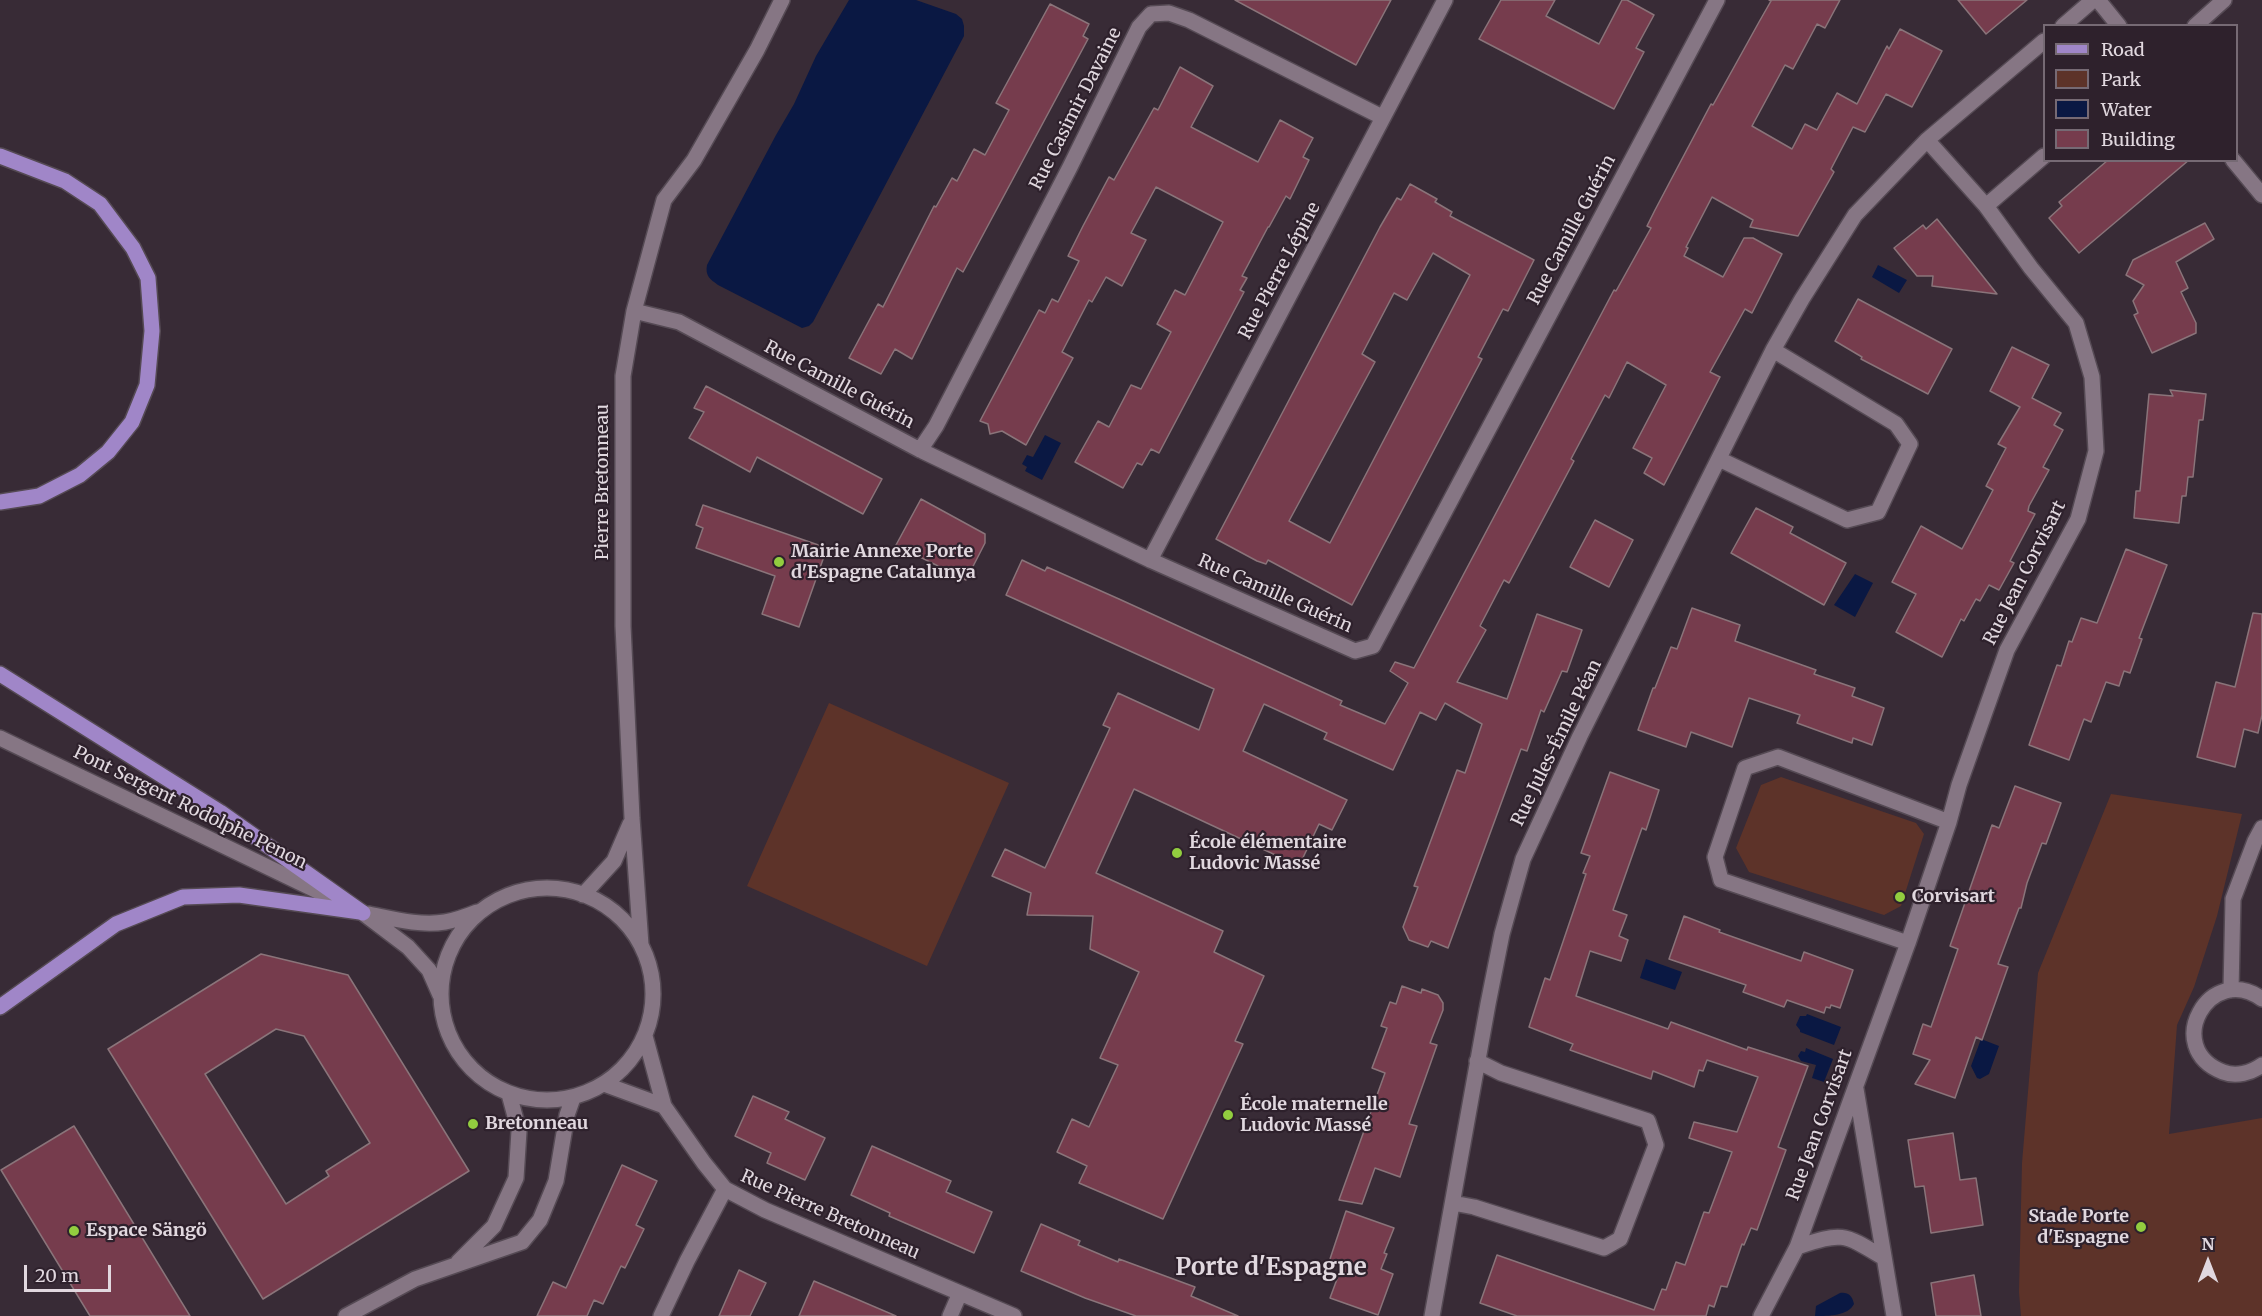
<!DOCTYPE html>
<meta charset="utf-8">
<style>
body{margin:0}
#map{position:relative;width:2262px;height:1316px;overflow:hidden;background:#382b36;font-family:Merriweather,serif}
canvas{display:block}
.legend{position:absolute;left:2043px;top:24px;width:195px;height:138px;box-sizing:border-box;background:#2e212c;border:2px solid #766a74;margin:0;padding:8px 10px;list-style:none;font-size:18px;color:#e1d8df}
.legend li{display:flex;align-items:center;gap:12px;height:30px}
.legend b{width:30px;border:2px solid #766a74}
.north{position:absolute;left:2178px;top:1232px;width:60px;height:60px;-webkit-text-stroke:4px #2e212c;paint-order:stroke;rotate:0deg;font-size:16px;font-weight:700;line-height:24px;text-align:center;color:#e1d8df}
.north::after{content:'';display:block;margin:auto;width:21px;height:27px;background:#e1d8df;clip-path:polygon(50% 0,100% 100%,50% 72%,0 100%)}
.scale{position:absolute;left:24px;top:1265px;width:87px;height:27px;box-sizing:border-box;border:3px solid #e1d8df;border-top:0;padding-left:8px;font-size:18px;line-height:21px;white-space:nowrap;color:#e1d8df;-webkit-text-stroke:4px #2e212c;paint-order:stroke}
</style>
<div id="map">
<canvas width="2262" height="1316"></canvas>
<ul class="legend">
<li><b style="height:8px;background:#a086c8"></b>Road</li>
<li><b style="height:16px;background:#5d3329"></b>Park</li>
<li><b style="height:16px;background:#0a1843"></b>Water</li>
<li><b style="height:16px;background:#763c4d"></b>Building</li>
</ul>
<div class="north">N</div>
<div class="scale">20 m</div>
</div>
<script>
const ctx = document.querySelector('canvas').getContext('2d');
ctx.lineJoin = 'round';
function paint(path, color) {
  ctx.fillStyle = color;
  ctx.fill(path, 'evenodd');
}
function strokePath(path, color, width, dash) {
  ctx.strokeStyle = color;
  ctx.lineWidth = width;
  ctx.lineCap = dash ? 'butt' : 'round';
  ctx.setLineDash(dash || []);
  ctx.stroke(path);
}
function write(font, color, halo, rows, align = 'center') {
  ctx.font = font + ' Merriweather,serif';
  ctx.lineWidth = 4.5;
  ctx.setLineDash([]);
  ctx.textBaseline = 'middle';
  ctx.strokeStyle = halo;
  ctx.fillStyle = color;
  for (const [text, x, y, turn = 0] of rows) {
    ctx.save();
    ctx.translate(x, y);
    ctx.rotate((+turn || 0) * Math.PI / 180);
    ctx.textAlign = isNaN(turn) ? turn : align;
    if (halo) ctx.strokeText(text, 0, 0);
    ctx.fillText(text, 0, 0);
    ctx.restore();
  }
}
paint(new Path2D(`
 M829,703L1009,783L927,966L747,886Z
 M1781,777L1916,823L1924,834L1901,906L1884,915L1749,872L1736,848L1761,785Z
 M2111,794L2242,814L2217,916L2194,987L2177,1025L2169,1134L2262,1118V1316H2021L2019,1292L2022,1163L2038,973Z`), '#5d3329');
paint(new Path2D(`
 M849,0H916L956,14L962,19L964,26V36L813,322L809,326L802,328L718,285C710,279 705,276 707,265L776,135L794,104L816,56Z
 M1878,265L1907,280L1899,293L1872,277Z
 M1045,435L1061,443L1042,480L1025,471L1027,467L1022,464L1027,455L1033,457Z
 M1855,574L1873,583L1855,617L1834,605Z
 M1646,959L1682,972L1675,990L1640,978Z
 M1807,1014L1841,1027L1834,1045L1800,1032V1030L1796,1025L1800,1016H1806Z
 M1981,1039L1999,1046L1989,1074L1980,1079L1977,1078L1971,1066Z
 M1806,1048L1833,1059L1824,1082L1812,1078L1816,1065L1801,1061L1798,1056L1801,1051L1805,1052Z
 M1840,1293C1848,1292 1852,1295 1854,1304C1848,1316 1829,1316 1815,1316L1816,1306Z`), '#0a1843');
const building = new Path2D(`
 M1235,0H1391L1356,65Z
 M1501,0H1555L1546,16L1599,44L1622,0H1627L1654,15L1636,48L1644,52L1614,109L1479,39Z
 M1769,0H1840L1825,28L1817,24L1793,69L1785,65L1752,126L1792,149L1805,124L1817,130L1837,93L1857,104L1887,46L1889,49L1900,29L1942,51L1912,107L1886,94L1865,132L1853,127L1831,169L1834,172L1798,236L1750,227L1753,220L1712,197L1686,247L1688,248L1684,256L1723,277L1744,238H1753L1782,254L1752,313L1745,309L1710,372L1720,377L1664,485L1644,473L1652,458L1633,448L1666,385L1627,362L1609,398L1605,395L1571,459L1574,461L1509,583L1504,580L1480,626L1486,630L1457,682L1507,699L1537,614L1582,630L1567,672L1562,671L1544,712L1541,710L1527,751L1521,749L1448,948L1431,941L1428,947L1409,940L1403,927L1418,887L1414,886L1457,770L1465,773L1482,724L1445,703L1436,720L1420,712L1393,770L1324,739L1327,733L1264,704L1243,751L1347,800L1332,830L1319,824L1299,866L1134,789L1096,873L1223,931L1214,952L1264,976L1235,1041L1243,1044L1163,1219L1079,1183L1087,1166L1057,1152L1072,1119L1089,1127L1118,1065L1100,1058L1139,972L1090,949L1093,916L1027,915L1031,893L992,876L1005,849L1045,868L1110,728L1103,725L1118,693L1199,730L1214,689L1006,595L1022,560L1045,571L1047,567L1119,599L1342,701L1340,705L1385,724L1408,683L1390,671L1395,662L1414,668L1614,290L1616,291L1651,228L1647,226L1655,210L1711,104L1713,105L1759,22L1771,1Z
 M1958,0H2027L1986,34Z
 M1050,4L1089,24L1083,36L1088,39L963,272L957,268L912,359L895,349L881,374L849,358L878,304L883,307L934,206L936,207L952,178L957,181L974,149L985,155L1009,110L996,103Z
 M1180,67L1213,86L1191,127L1258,162L1280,120L1313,138L1303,157L1309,160L1290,199L1286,196L1269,227H1268L1242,276L1247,278L1240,290L1244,292L1159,453L1151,449L1142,465L1137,463L1123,488L1075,462L1098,421L1109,427L1131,385L1141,389L1171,332L1157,324L1175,290L1185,295L1223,222L1156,187L1131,233L1146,240L1122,286L1106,277L1092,302L1089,300L1062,352L1073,358L1026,445L1002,431L990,434L988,424L980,421L1039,310L1045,313L1052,299L1058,302L1079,261L1068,256L1083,226L1109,177L1114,180L1154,108L1158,110Z
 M2108,160H2189L2079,253L2049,218L2062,206L2059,202Z
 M1410,184L1437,199L1435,202L1452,212L1450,216L1534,260L1508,311L1503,309L1478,357L1482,359L1352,605L1268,560L1266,564L1257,561L1216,539L1380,227L1397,198L1401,200ZM1433,253L1470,275L1330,543L1289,521L1375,362L1362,354L1394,293L1407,300Z
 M1937,219L1966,255L1997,294L1932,286L1933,276H1917L1894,248L1923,225L1926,229Z
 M2205,223L2214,239L2176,262L2188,288L2181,292L2196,323V333L2152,353L2134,315L2138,313L2133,301L2144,285L2126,275L2133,260Z
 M1858,299L1952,349L1928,394L1861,359L1862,357L1835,341Z
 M2012,347L2049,365L2032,398L2061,413L2054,425L2063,430L2043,467L2049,470L2029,506L2028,511L2035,514L2010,561L2014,563L1999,590L1989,585L1980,601L1976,599L1964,621L1961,619L1942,657L1896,632L1916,594L1892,582L1921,526L1962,549L1993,490L1986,486L2006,448L1998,444L2020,407L1990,391Z
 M706,386L882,479L863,514L757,457L750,472L689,438L704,412L694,408Z
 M2170,390L2206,394L2203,420H2199L2193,477H2188L2186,496H2182L2179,523L2134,518L2136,491H2140L2149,394L2173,396Z
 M921,499L985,534V543L966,580L896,545Z
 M703,505L827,548L799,627L762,614L775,576L696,548L703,528L696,525Z
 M1756,508L1793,527L1790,533L1846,563L1824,605L1731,553Z
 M1595,520L1633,540L1609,587L1570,567Z
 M2126,549L2167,565L2139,638L2142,639L2130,673L2124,671L2119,686L2106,682L2091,722L2084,719L2069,760L2029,745L2057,665L2061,666L2069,641L2072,642L2081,618L2097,623Z
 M1692,608L1740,625L1735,641L1816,670L1814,674L1855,688L1852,696L1884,708L1872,745L1853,738L1852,743L1797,723L1800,715L1749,698L1732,747L1691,732L1686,747L1638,730L1653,688H1655L1671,647L1677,649Z
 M2253,613L2262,614V715L2258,733L2244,729L2235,767L2197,757L2216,682L2235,687Z
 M1610,772L1659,790L1646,830L1642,828L1613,910L1627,915L1619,936L1628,940L1621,961L1590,951L1576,996L1668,1029L1671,1022L1747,1050L1748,1047L1808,1066L1778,1147L1786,1150L1757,1230L1751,1228L1744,1245L1742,1244L1727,1287L1721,1286L1714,1307L1709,1305L1706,1316H1517L1480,1303L1497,1255L1654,1310L1662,1289L1666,1290L1676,1262L1685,1265L1704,1212L1709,1213L1732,1152L1689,1138L1694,1122L1737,1132L1758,1077L1707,1060L1703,1071L1699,1070L1694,1087L1653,1071L1651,1079L1570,1050L1573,1044L1529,1027L1545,978L1550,980L1586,874L1583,873L1590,856L1581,853Z
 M2015,786L2061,803L2046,844L2042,843L2027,883L2021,908H2019L1998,964L2008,967L1982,1040L1976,1037L1955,1098L1915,1084L1930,1060L1913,1054L1923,1024L1931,1027L1958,949L1950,946L1992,825L1999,828Z
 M1684,916L1720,930L1719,932L1801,961L1804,952L1853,970L1840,1008L1831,1005L1830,1008L1826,1007L1824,1013L1787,1000L1784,1007L1743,992L1746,985L1669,959Z
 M261,954L348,975L469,1171L263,1299L108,1049ZM276,1029L304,1036L370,1143L326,1171L329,1176L286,1204L205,1074Z
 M1402,986L1421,993L1422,989L1438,995L1443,1003V1010L1430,1043L1437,1045L1409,1124L1417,1126L1400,1177L1375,1168L1362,1204L1339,1200L1385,1073L1372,1068L1387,1028L1381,1026L1390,1002L1396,1004Z
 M753,1096L789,1112L785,1119L825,1138L805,1180L767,1163L771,1153L735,1136Z
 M74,1126L190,1316H90L1,1170Z
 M1953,1133L1960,1180L1976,1178L1983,1225L1931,1233L1924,1186L1915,1187L1908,1140Z
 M872,1146L951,1181L946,1192L992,1212L974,1253L889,1216L890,1213L851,1195Z
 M622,1165L657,1181L636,1225L644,1229L625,1268L621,1266L603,1304L594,1300L587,1316H537L553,1282L566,1288Z
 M1346,1211L1394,1228L1384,1253L1387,1254L1381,1269L1393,1274L1378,1315L1330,1298L1343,1263L1329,1262Z
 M1041,1224L1080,1241L1078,1245L1118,1262L1119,1259L1195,1287L1191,1296L1238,1316H1136L1085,1298L1021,1271Z
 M739,1270L766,1283L750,1316H719Z
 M1974,1275L1981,1316H1936L1931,1283Z
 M814,1281L840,1292L896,1316H799Z`);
paint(building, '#763c4d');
strokePath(building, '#8a747a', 1.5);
const street = new Path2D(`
 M2098,0L2119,26
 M2063,26L2093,0
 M2195,26L2224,0
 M2233,160L2262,195
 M1986,206L2044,156
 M634,311L679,322L920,450L1150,560L1355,651L1373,646L1717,0
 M920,450L936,426L1070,167L1139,27L1151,14L1169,13L1189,20L1382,117
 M1719,459L1847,520L1878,512L1910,444L1896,424L1773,350
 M1150,560L1445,0
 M0,738L363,913L408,947L429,970L440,995
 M441 994a106 106 0 1 1 212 0a106 106 0 1 1-212 0Z
 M583,895L614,861L630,824
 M369,914C394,919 420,926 445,922C456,920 467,916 477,912
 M1908,943L1721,880L1715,857L1745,768L1778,757L1949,822
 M641,945L632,818L623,626V376L634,311L664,200L694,160L757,50L782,0
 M2231,990L2233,899L2255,841L2262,828
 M2262,999C2210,961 2161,1048 2223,1072C2236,1077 2251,1073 2262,1065
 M645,1036L664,1106L704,1163L725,1189L765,1210L1014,1316
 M604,1084L664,1106
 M1856,1089L1894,1316
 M1453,1203L1474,1207L1604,1248L1620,1239L1656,1145L1648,1121L1501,1073L1477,1061
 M1797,1247C1843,1232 1843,1233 1884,1258
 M458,1262L494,1226L516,1178L519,1131L509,1094
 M346,1316L415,1279L522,1242L540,1220L556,1181L567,1115L573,1098
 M661,1316L687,1261L725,1189
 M950,1316L960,1293
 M1432,1316L1488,1004L1502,934L1523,859L1580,736L1773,350L1802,299L1855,215L1927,140L2044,41
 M1761,1316L1797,1247L1908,943L1949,822L1959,785L2007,650L2078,519L2096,451L2092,377L2076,323L2031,268L1986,206L1927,140`);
const primary = new Path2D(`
 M0,156L65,181L100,204L133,248L148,278L152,331L147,385L132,422L108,452L80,475L39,496L0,502
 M0,674L220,812L363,913
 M0,1007L116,924L183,897L239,895L360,912`);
strokePath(street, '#554a54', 18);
strokePath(primary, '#554a54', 18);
strokePath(street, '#867684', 15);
strokePath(primary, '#a086c8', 15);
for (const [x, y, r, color] of [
 [779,562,6,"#92cd3f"],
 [1177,853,6,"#92cd3f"],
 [1900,897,6,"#92cd3f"],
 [1228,1115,6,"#92cd3f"],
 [473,1124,6,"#92cd3f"],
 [2141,1227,6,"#92cd3f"],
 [74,1231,6,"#92cd3f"]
]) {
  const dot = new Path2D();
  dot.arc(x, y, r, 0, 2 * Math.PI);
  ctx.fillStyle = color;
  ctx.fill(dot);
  strokePath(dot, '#2e212c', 2);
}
write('18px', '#e1d8df', '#2e212c', [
 ["Rue Casimir Davaine",1076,109,-63],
 ["Rue Camille Guérin",1572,230,-62],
 ["Rue Pierre Lépine",1280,271,-62],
 ["Rue Camille Guérin",839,385,28],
 ["Pierre Bretonneau",603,482,-90],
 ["Rue Jean Corvisart",2025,573,-63],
 ["Rue Camille Guérin",1275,594,24],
 ["Rue Jules-Émile Péan",1557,743,-64],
 ["Pont Sergent Rodolphe Penon",190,808,26],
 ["Rue Jean Corvisart",1820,1125,-70],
 ["Rue Pierre Bretonneau",830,1215,24]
]);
write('bold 18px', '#e1d8df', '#2e212c', [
 ["Mairie Annexe Porte",791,552],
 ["d'Espagne Catalunya",791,573],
 ["École élémentaire",1189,843],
 ["Ludovic Massé",1189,864],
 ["Corvisart",1912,897],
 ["École maternelle",1240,1105],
 ["Ludovic Massé",1240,1126],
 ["Bretonneau",485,1124],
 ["Stade Porte",2129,1217,"right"],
 ["d'Espagne",2129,1238,"right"],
 ["Espace Sängö",86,1231]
], 'left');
write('bold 24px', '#e1d8df', '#2e212c', [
 ["Porte d'Espagne",1271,1268]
]);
</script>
